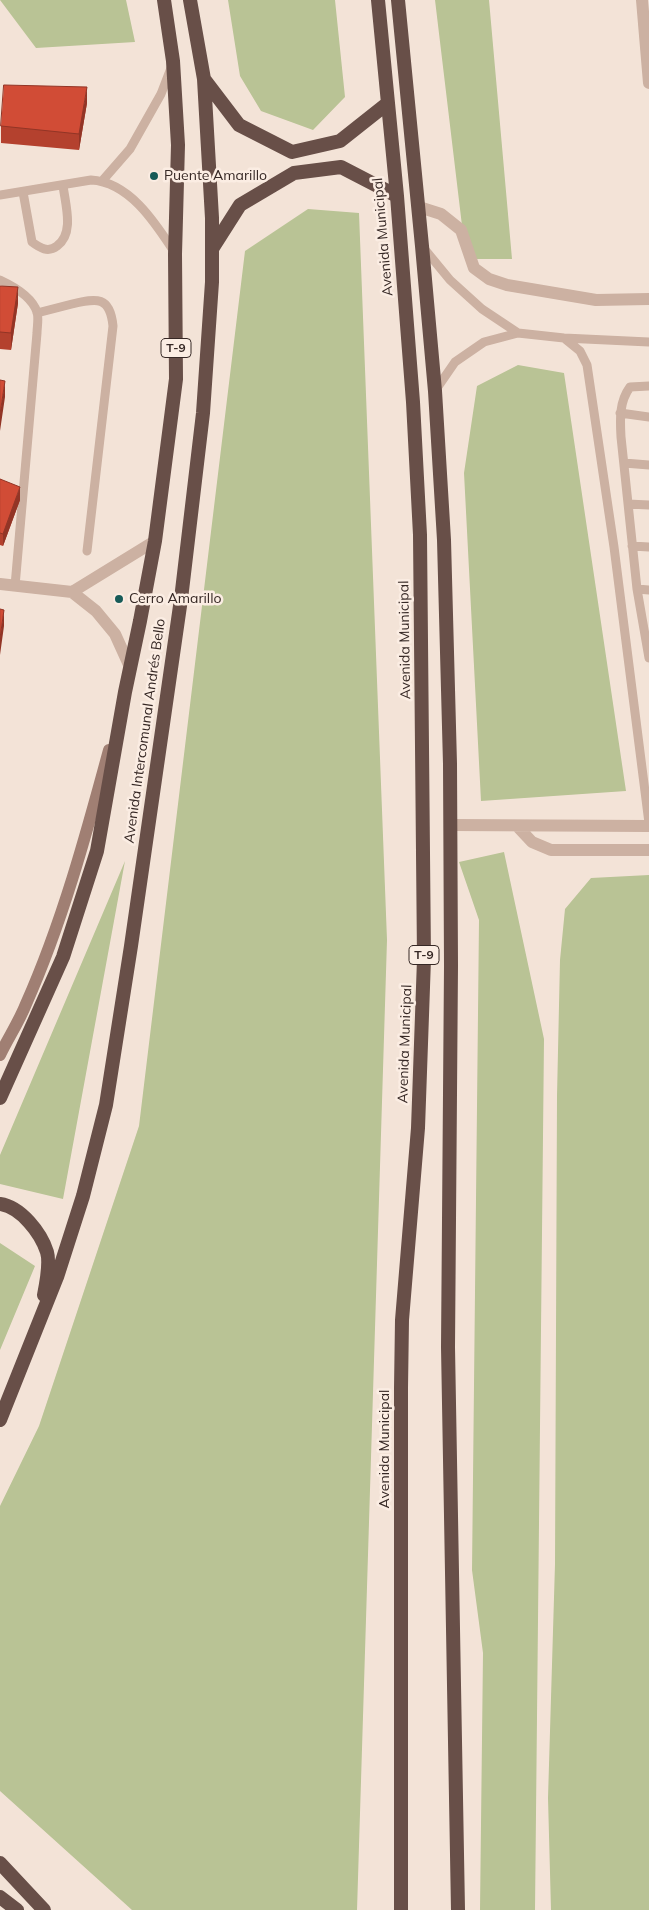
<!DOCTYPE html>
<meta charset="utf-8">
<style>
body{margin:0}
canvas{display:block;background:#f3e3d7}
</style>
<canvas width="649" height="1910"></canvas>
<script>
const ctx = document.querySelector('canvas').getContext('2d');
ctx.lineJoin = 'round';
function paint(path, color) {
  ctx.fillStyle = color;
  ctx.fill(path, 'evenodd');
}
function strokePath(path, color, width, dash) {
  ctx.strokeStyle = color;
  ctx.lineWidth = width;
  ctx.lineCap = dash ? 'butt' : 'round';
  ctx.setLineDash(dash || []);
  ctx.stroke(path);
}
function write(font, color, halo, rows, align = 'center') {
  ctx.font = font + ' Mulish,sans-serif';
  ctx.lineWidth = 5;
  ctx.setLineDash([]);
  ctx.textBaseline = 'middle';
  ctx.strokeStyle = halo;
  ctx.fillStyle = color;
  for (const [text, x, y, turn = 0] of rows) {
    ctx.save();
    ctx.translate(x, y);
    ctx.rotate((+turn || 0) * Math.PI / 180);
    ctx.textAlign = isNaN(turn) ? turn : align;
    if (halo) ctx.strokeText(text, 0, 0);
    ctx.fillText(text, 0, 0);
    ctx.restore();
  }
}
paint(new Path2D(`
 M0,0H126L135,42L36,48Z
 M228,0H335L345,97L313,130L261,111L240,76Z
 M435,0H489L512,259H466Z
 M308,209L359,213L387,940L357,1910H132L0,1791V1506L39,1426L139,1126L245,251Z
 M518,365L564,373L626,791L481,801L464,473L477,386Z
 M504,852L544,1039L535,1910H480L483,1653L472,1570L479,920L459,862Z
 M125,861L63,1199L0,1184V1155Z
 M649,875V1910H551L548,1798L555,1564L557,1096L560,960L565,909L591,878Z
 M0,1243L35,1266L0,1350Z`), '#b9c395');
strokePath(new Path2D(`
 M103,180L130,149L161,94L171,68
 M23,192L32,242C40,248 48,253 57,246C75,233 65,204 63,185
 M0,195L91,180C130,182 156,224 175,253
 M422,246L450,280L482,309L518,333
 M0,280C13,286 32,297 37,312C39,318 37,327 37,333L15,586
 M37,313C49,310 60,307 72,304C97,298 110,296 113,326L87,551
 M564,338L580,351L587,365L614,547L649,823
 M649,386L630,387C619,402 620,419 621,437L637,589L649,658
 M435,391L455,362L484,342L518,333L564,338L649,342
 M620,413L649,417
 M624,463L649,465
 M628,504L649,505
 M632,546L649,547
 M637,589L649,590`), '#ccb1a2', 9);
strokePath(new Path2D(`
 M642,0L649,83
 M419,207L441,214L461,230L474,268L489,279L507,285L596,300L649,299
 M0,584L72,592L96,611L115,634L130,667
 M72,592L155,541
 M450,825L649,826
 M517,826L532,842L551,850H649`), '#ccb1a2', 12);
strokePath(new Path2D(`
 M0,1055C8,1038 19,1022 26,1004C62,923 86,835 109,750`), '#a07f73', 12);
strokePath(new Path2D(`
 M378,0L397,196L413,402L420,535L424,959L418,1128L402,1320L401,1388V1910
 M398,0L422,246L435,391L444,540L450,764L451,966L448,1347L458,1910
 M204,79L239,125L292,152L340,141L388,103
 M212,249L240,205L294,173L341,167L397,196
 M0,1098L63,957L97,851L125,692L140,621L155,541L176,379L175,254L178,145L173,61L164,0
 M0,1204C21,1207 41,1233 47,1252C50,1262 46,1285 44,1295
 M0,1420L57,1277L83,1196L106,1105L131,946L181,599L203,413L212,282V218L204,79L190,0
 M0,1863L44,1910
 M0,1897L17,1910`), '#684f48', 14);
paint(new Path2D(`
 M87,103L79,150L1,143V126Z
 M0,286L18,303L11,350L0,349Z
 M0,479L20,500L3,546L0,545Z`), '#b4412e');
paint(new Path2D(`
 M87,87V103L79,150V134Z
 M18,287V303L11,350V333Z
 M5,381V397L0,431V414Z
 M20,487V500L3,546V534Z
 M4,610V626L0,655V638Z`), '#923526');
const building = new Path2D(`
 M4,85L87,87L79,134L1,126Z
 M0,286L18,287L11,333L0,332Z
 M0,380L5,381L0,414Z
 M0,479L20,487L3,534L0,533Z
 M0,609L4,610L0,638Z`);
paint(building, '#d14c36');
strokePath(building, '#923526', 1);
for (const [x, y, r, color] of [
 [154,176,5,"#175b58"],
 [119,599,5,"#175b58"]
]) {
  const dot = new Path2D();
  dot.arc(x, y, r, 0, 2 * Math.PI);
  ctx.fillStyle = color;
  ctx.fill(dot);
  strokePath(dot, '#fbede3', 2);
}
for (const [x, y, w] of [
 [176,348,30],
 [424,955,30]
]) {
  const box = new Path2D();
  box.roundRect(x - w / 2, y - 9.5, w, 19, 4);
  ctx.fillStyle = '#fbede3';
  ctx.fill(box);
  strokePath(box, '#362825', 1);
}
write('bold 12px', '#362825', null, [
 ["T-9",176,348],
 ["T-9",424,955]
]);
write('14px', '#362825', '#fbede3', [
 ["Puente Amarillo",164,176],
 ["Cerro Amarillo",129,599]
], 'left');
write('14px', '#362825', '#fbede3', [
 ["Avenida Municipal",383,237,-95],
 ["Avenida Municipal",405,640,-91],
 ["Avenida Intercomunal Andrés Bello",145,731,-82],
 ["Avenida Municipal",405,1044,-88],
 ["Avenida Municipal",385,1449,-90]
]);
</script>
